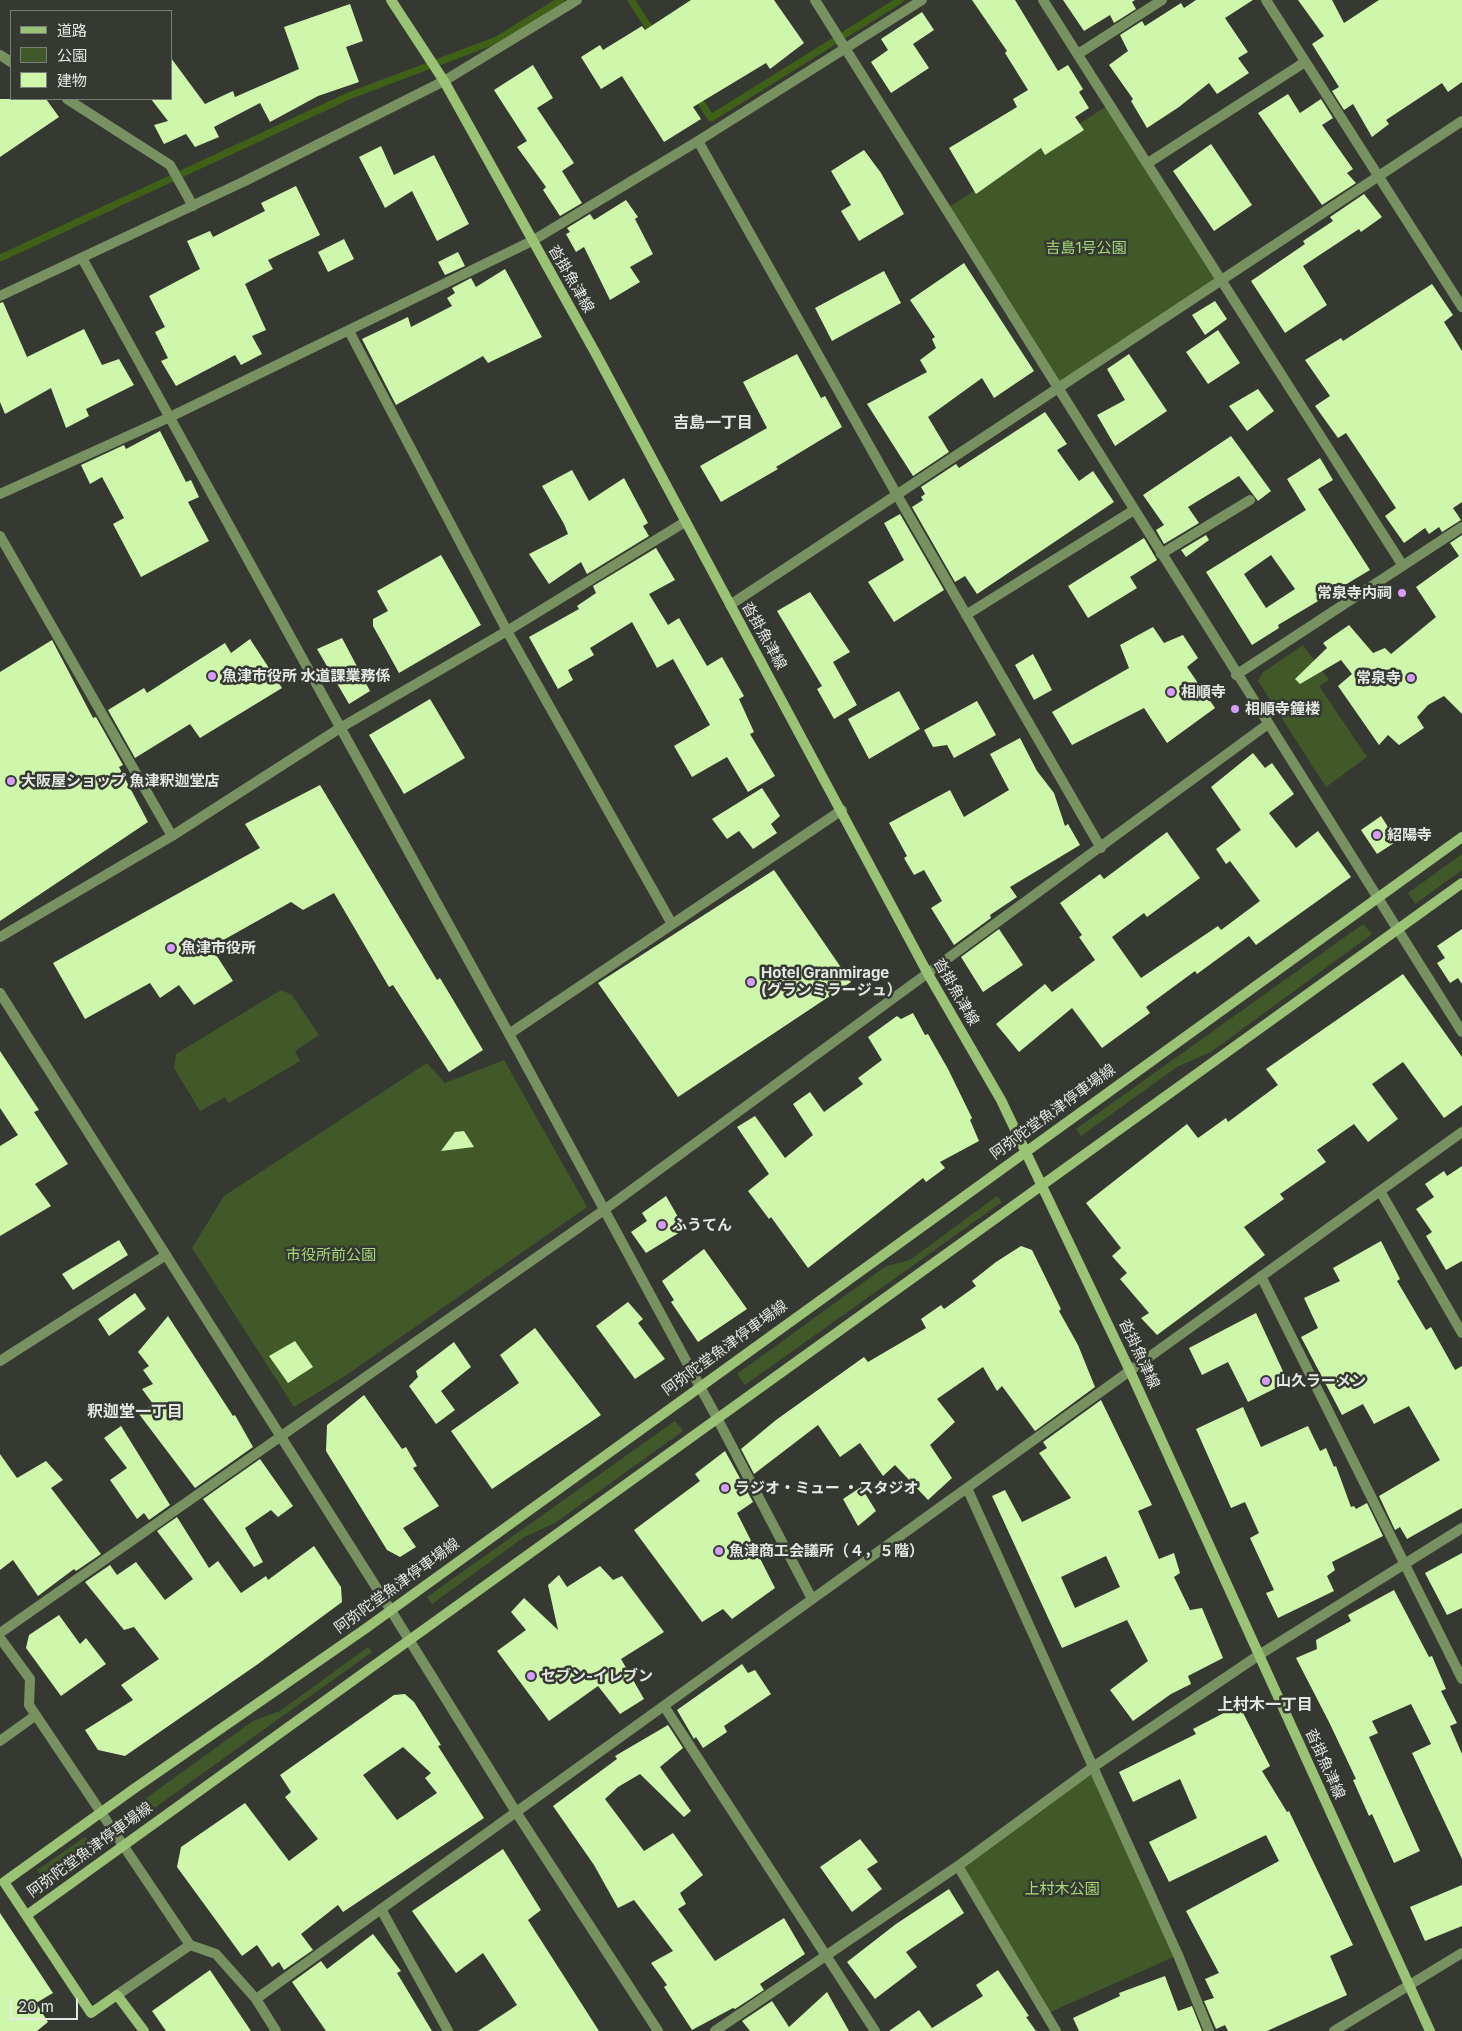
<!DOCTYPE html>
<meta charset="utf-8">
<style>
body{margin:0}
#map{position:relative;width:1462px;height:2031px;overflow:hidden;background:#353932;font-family:Inter,"Noto Sans JP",sans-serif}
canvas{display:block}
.legend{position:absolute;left:10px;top:10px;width:162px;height:90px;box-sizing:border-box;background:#353932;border:1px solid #7b7f79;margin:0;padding:6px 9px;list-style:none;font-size:15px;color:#e5e8e3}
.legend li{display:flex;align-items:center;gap:10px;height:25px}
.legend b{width:25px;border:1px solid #7b7f79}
.scale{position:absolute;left:10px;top:1998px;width:68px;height:22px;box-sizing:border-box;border:2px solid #e5e8e3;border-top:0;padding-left:6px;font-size:15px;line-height:18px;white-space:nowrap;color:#e5e8e3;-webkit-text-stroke:4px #353932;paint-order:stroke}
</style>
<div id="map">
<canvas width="1462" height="2031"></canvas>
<ul class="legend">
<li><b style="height:6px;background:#9ac375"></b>道路</li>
<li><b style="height:14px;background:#415928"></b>公園</li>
<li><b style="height:14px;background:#cff7ac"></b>建物</li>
</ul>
<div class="scale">20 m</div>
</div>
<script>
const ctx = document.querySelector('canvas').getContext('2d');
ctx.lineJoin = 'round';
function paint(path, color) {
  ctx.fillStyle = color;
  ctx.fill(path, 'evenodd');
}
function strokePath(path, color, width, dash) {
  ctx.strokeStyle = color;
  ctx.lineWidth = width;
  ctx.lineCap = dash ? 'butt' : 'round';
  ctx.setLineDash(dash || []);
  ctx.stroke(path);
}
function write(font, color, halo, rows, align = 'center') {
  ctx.font = font + ' Inter,"Noto Sans JP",sans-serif';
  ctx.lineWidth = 5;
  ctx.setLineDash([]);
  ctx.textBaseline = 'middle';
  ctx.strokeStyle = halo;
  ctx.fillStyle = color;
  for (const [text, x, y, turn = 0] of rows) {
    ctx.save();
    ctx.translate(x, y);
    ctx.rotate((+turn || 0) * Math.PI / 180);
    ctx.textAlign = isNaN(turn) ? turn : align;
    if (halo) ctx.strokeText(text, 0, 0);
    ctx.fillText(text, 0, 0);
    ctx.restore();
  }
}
paint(new Path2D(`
 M1110,104L1222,279L1058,388L946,209Z
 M1303,645L1329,680L1319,686L1367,757L1326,787L1258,681L1262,673Z
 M1462,854V870L1415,904L1408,893Z
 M1363,924L1372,934L1211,1052L1177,1067L1081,1136L1076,1129Z
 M281,990L292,995L319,1035L295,1051L300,1061L229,1103L225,1097L200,1111L174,1068L176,1054Z
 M504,1060L587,1207L345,1376L294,1407L192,1248L224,1196L427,1063L445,1083Z
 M997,1196L1002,1202L745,1385L737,1374L886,1266L910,1260Z
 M675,1421L683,1431L555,1523L524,1537L432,1604L427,1597Z
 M368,1647L372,1652L153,1809L145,1799L253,1721L280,1711Z
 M1093,1767L1178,1955L1046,2014L958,1866Z
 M85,1837L96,1852L48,1886L37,1870Z`), '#415928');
strokePath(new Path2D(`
 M631,0L654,35
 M696,95L711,118L900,0
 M0,258L351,95L497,40L561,0`), '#3f6017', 7);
paint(new Path2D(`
 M691,0H774L804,43L770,69L766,63L693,107L701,119L664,142L622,76L601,89L581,57L600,45L603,50L642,26L645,30Z
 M972,0H1015L1058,71L1068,65L1083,89L1079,92L1089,108L1075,117L1084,130L1045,155L1041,148L976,194L949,148L1017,107L1013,99L1028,90L1005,53L1007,51Z
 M1063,0H1135L1132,2L1136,9L1114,23L1110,15L1084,31Z
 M1196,0H1253L1225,18L1248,52L1238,58L1249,73L1217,94L1209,83L1179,107L1147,128L1131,101L1133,99L1109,65L1128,51L1120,35L1142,21L1145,26L1181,3L1184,8Z
 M1298,0H1332L1344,23L1379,0H1462V82L1448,92L1442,83L1386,120L1389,124L1372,137L1353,104L1344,110L1332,91L1339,87L1312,44L1324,36Z
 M350,4L363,41L346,47L359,82L318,96L270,122L260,103L214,127L219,137L195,147L186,134L164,144L154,125L168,121L151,99H171V58L205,104L233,91L235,97L299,69L284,27Z
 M922,12L934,30L913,44L929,68L891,93L871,62L888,50L881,39Z
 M533,65L553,98L537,108L574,163L562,171L582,203L560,216L543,190L546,187L517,147L527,141L494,90Z
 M1288,94L1300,113L1321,99L1333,118L1322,125L1353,169L1347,173L1356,183L1322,205L1258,113Z
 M0,99H46L59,117L0,157Z
 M1211,144L1252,205L1214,231L1173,171Z
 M381,146L394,175L434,155L469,224L437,241L412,191L385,208L359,157Z
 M864,150L881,173L904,214L859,241L841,211L851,205L831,171Z
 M296,186L320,235L268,260L273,269L245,284L266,330L252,336L262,354L241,365L235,355L176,386L161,361L168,358L155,332L165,327L149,296L200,269L187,241L210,231L213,237L265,211L261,203Z
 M1364,194L1382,217L1361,232L1359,229L1303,266L1327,305L1285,333L1251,281L1305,244L1303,241L1333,221L1330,217Z
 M626,200L638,217L635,219L653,254L630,267L640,282L610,300L584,247L576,252L566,234L570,232L567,228L590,214L594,220Z
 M344,239L354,259L328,272L318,252Z
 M458,252L465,266L445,275L438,262Z
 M964,263L1034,371L994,398L982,378L928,417L949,452L913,476L867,404L927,372L920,360L936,348L932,339L935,337L910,300Z
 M505,269L542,337L488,363L483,356L396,405L362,339L408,317L411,327L452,306L447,298L455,293L452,288L471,278L476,287Z
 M884,271L901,303L832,341L815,308Z
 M1432,284L1453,315L1444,322L1462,351V502L1453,508L1461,520L1442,532L1439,527L1429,534L1425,528L1404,543L1385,516L1396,508L1346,433L1338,438L1315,406L1330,396L1305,360L1341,338L1343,341Z
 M1215,301L1227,319L1205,335L1192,315Z
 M3,302L27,357L84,329L102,365L119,359L134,385L86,409L89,416L66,428L51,388L5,414L0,402V303Z
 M1218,330L1240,363L1208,384L1186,352Z
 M797,354L821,398L825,396L842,427L776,467L778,469L721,502L700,466L767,428L743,382Z
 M1129,354L1167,411L1115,446L1097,415L1125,400L1107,369Z
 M1258,389L1274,411L1247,431L1229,406Z
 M1045,412L1067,444L1057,450L1079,481L1093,471L1114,502L977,594L965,576L955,582L912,507L923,500L921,497L925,494L921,487L956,464L959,468Z
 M160,431L186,482L191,480L199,497L188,502L209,541L141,577L113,524L124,518L102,477L90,484L81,465L124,445L126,449Z
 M1231,436L1271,491L1258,501L1239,476L1188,507L1199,523L1164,544L1156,530L1164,525L1143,495Z
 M1320,458L1333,480L1318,489L1370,570L1278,625L1279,628L1252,645L1206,572L1306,510L1287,479ZM1271,555L1295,589L1266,608L1244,574Z
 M572,470L589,501L624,478L648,523L643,526L649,536L587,574L581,562L549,584L529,554L568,534L564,524L542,486Z
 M900,514L944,590L894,622L868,582L904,560L884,523Z
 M1206,535L1209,540L1186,557L1181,550Z
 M1462,535V714L1444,696L1428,705L1417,717L1424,728L1399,745L1388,735L1379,745L1338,686L1352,674L1341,660L1300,684L1295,679L1327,648L1323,643L1349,625L1373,653L1385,648L1391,654L1436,617L1416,587L1459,556L1450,543Z
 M1144,538L1157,560L1130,577L1137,588L1088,618L1068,586Z
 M656,548L675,580L649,594L668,625L679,618L707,666L722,657L744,696L739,699L754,732L750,734L775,776L748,792L727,757L692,777L674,746L710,725L673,659L657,668L632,622L590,648L594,655L568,670L573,680L558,689L529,637L579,609L577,606L596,593L593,586Z
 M441,555L481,625L399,673L373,626V619L388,611L377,591Z
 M810,592L850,652L833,662L857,705L834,719L817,689L822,686L777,611Z
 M1153,627L1164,643L1183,635L1198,658L1187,667L1215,708L1167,743L1144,708L1072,745L1052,712L1129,668L1120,645Z
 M342,638L370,691L349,704L317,649Z
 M250,639L282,688L200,738L190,724L135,758L108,710L144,688L147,693L225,643L231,653Z
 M52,640L93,718L96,717L123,765L119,767L148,822L0,921V672Z
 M1033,654L1052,690L1034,700L1015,665Z
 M899,691L920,729L869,759L848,719Z
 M430,699L465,758L404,794L369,735Z
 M977,701L996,735L954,758L947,745L933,747L924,730Z
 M1020,738L1037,771L1054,793L1065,826L1068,824L1080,845L1010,887L1017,897L990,915L991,918L954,945L931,908L942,901L924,870L914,875L904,858L907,856L889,823L950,790L964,817L1009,790L990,754Z
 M1253,753L1265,768L1272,763L1294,794L1269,813L1296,848L1318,831L1351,877L1256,945L1249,936L1197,974L1195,971L1146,1007L1150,1013L1102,1048L1072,1008L1019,1052L996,1024L1045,984L1052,992L1095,960L1079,937L1082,935L1060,903L1100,874L1104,879L1167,832L1200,878L1147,917L1144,913L1112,937L1141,978L1218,926L1221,930L1260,901L1230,861L1226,864L1216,849L1241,830L1211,787Z
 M320,785L437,980L440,978L483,1050L449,1072L393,985L389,987L334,893L303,910L291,902L211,947L233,981L194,1005L179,985L160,998L150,983L85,1019L53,963L260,848L245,824Z
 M762,788L780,816L771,824L777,833L753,849L739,831L727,839L712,819Z
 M1381,816L1397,841L1377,854L1361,830Z
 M774,870L851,982L678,1097L598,983Z
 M999,929L1023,965L983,992L961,957Z
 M1462,929V984L1458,978L1450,983L1437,963L1445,958L1437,946Z
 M1403,974L1462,1057V1105L1444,1118L1403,1062L1372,1084L1398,1119L1368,1142L1354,1124L1317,1150L1326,1162L1280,1194L1284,1199L1244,1227L1265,1255L1157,1335L1141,1318L1149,1313L1120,1279L1127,1273L1112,1256L1121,1248L1086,1203L1187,1124L1198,1138L1226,1118L1228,1122L1278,1085L1266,1069Z
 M913,1013L925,1035L928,1034L948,1069L972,1118L970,1120L979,1141L940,1162L945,1168L926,1182L923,1178L808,1268L771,1217L769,1219L748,1191L769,1174L737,1127L755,1116L785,1158L813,1135L793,1104L810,1092L824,1112L863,1084L858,1078L882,1060L868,1037L897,1016L901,1019Z
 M0,1051L39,1110L34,1112L68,1164L35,1184L51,1206L0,1236V1146L18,1135L0,1108Z
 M464,1131L474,1147L441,1151L455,1132Z
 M1462,1166V1261L1446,1270L1426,1236L1432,1232L1416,1209L1434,1197L1425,1184L1444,1171L1447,1176Z
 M666,1196L685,1229L646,1253L631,1232L647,1221L642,1213Z
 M119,1240L128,1255L73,1290L62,1274Z
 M1381,1241L1400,1279L1397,1281L1426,1330L1431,1327L1455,1370L1462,1366V1508L1407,1539L1400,1527L1395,1530L1379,1496L1440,1460L1409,1406L1374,1424L1363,1404L1342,1415L1301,1337L1318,1328L1304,1298L1340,1281L1333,1268Z
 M1021,1246L1032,1250L1061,1309L1059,1311L1078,1345L1095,1387L1035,1431L1002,1386L997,1391L983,1367L937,1399L955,1422L930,1445L952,1478L928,1500L895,1465L883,1476L860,1443L840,1457L818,1425L754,1474L741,1449L776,1420L864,1357L868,1362L926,1328L921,1319L941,1305L944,1309L976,1286L972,1281L996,1262Z
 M704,1249L747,1309L698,1342L671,1302L674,1300L662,1281Z
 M135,1293L146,1309L109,1336L98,1319Z
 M628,1302L643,1319L638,1323L665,1359L635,1379L596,1326Z
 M1256,1313L1288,1382L1248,1402L1228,1362L1202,1375L1189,1348Z
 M168,1316L233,1416L235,1415L253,1447L195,1488L139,1414L153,1404L142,1389L153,1384L143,1370L149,1366L138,1352Z
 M535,1328L601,1415L492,1489L451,1431L519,1383L500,1355Z
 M295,1341L313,1367L288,1383L269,1356Z
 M454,1342L471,1367L441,1391L455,1410L436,1424L409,1386L418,1377L416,1371Z
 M364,1395L402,1449L406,1447L417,1466L413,1468L439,1506L403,1528L416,1547L400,1557L387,1550L326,1451L327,1425Z
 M1101,1400L1152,1505L1138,1511L1159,1559L1174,1553L1180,1573L1174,1577L1190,1610L1202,1608L1223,1658L1188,1676L1191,1684L1171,1694L1133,1721L1110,1690L1148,1661L1127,1620L1062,1648L992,1496L1005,1490L1022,1522L1071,1498L1039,1453L1047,1448L1043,1442ZM1106,1556L1120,1587L1075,1608L1061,1577Z
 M1243,1407L1261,1447L1308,1426L1320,1451L1326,1448L1334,1467L1336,1466L1351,1507L1354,1506L1356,1509L1367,1503L1383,1536L1332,1562L1335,1570L1327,1576L1334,1591L1278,1618L1266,1593L1274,1590L1250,1538L1259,1533L1245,1502L1231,1508L1196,1429Z
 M121,1426L170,1505L149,1520L144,1513L137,1519L110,1480L127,1468L104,1438Z
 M725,1451L753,1502L737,1513L775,1588L732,1619L723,1609L702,1622L634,1530L700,1481L695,1474Z
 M0,1454L17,1478L46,1461L63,1480L51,1488L101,1554L76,1571L74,1569L38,1596L13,1560L0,1570Z
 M260,1459L293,1506L278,1517L271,1510L245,1528L263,1562L254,1567L203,1499Z
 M861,1487L876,1511L858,1526L843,1499Z
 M177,1517L209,1568L218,1561L241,1593L266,1576L268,1580L314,1546L341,1587L342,1602L258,1664L125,1756L98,1750L85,1730L133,1700L121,1685L159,1659L134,1627L124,1630L85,1582L110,1565L117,1575L136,1562L165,1600L193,1579L157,1531Z
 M1462,1553V1608L1447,1615L1425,1573Z
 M600,1566L613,1580L622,1576L664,1632L621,1659L644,1699L620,1714L598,1686L549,1721L497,1651L526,1630L511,1612L524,1598L558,1630L548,1585L559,1575L567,1587Z
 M1394,1590L1429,1657L1432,1656L1446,1689L1441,1691L1457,1723L1450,1726L1462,1754V1859L1412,1753L1431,1744L1411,1704L1372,1721L1378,1733L1369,1737L1420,1851L1394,1863L1372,1814L1369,1816L1353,1780L1356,1779L1329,1722L1296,1658L1317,1649L1316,1640L1351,1621L1348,1615Z
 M59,1615L80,1644L86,1638L106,1664L61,1696L26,1648L29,1635Z
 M742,1664L748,1673L755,1670L771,1694L724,1726L727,1732L703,1748L696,1737L694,1739L677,1710Z
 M405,1694L414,1702L441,1745L438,1746L484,1818L343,1912L338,1905L301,1934L313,1950L284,1970L279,1962L272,1967L257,1945L242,1956L177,1867L181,1847L245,1803L289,1861L318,1839L285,1797L291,1792L280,1775L394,1695ZM403,1747L431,1773L425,1778L437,1793L397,1820L363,1775Z
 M1239,1705L1270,1766L1262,1771L1287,1812L1289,1811L1353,1945L1330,1956L1347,1995L1267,2031H1228L1225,2025L1216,2029L1204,2001L1214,1998L1205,1979L1219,1973L1186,1911L1279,1861L1266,1835L1169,1882L1149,1842L1197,1818L1180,1779L1133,1802L1119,1772L1196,1734L1193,1729Z
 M668,1725L683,1748L660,1767L691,1811L684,1817L640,1774L618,1787L605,1799L644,1851L673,1833L703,1875L680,1893L686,1904L678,1909L715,1961L784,1918L805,1954L760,1984L764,1990L735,2009L733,2008L692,2030L664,1987L667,1985L651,1963L673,1951L634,1900L618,1908L594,1865L553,1806L617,1759L615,1756Z
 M860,1839L878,1862L867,1869L882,1889L852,1912L820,1867Z
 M503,1849L541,1910L528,1920L599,2031H478L517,2005L483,1953L456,1973L412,1911Z
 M1462,1885V1926L1425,1941L1410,1907Z
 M949,1889L964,1913L906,1952L917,1967L875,1999L847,1962L896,1924Z
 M0,1913L53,1993L36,2003L48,2022L37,2031H0Z
 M373,1934L401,1971L397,1973L432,2031H326L292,1982L321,1961L327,1969Z
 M210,1970L251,2031H166L152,2011Z
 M998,1970L1029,2016L1026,2017L1036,2031H889L919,2010L932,2028L983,1996L976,1985Z
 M1165,1976L1178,2011L1192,2006L1202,2031H1079L1073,2018L1120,1996L1119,1993Z
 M827,1992L849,2031H750L742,2021L772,2001L789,2027Z`), '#cff7ac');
strokePath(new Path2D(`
 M815,0L1462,1032
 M1043,0L1403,566
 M1266,0L1462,307
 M1078,54L1162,0
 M0,55L11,62
 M67,99L170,165L193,206
 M698,141L897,495L1101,848
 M1148,163L1305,62
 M82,258L520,1054L717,1418L812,1599
 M349,331L507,631L672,924
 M0,494L170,417L532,241L698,141L922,0
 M0,536L172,836
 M1161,554L1250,500
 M730,605L1462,121
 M966,615L1134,510
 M1236,675L1462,527
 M0,937L172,836L340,728L507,631L685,522
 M509,1034L842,810
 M1380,1191L1462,1333
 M1261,1276L1462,1679
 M0,1361L166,1255
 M967,1488L1178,1955L1209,2031
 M0,1633L604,1210L1268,724
 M0,1638L30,1679L29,1705L190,1945L216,1954L256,1999L276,2031
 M664,1706L875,2031
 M0,1741L36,1715
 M958,1866L1056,2031
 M381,1909L448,2031
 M117,1995L190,1945
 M256,1999L1462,1132
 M715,2031L958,1866L1093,1767L1259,1655L1462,1528`), '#779161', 10);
strokePath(new Path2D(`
 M0,296L245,181L444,81L577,0
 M0,993L390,1609L516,1812L658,2031
 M1334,2031L1462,1953`), '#779161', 10);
strokePath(new Path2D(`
 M391,0L444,81L596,354L928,974L1001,1100L1130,1371L1430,2031
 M27,1915L1462,883
 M144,2031L117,1995L91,2013L4,1882L135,1788L365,1629L1462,837`), '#9ac375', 10);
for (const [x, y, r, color] of [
 [1402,593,5,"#d59cfb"],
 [212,676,5,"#d59cfb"],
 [1411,678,5,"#d59cfb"],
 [1171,692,5,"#d59cfb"],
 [1235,709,5,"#d59cfb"],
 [11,781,5,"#d59cfb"],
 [1377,835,5,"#d59cfb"],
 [171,948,5,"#d59cfb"],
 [751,982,5,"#d59cfb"],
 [662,1225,5,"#d59cfb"],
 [1266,1381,5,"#d59cfb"],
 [725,1488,5,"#d59cfb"],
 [719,1551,5,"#d59cfb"],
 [531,1676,5,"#d59cfb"]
]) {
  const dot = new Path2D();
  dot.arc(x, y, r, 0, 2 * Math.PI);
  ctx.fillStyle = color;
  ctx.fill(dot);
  strokePath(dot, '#353932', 2);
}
write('15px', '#a7d977', '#353932', [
 ["吉島1号公園",1086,248],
 ["市役所前公園",331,1255],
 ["上村木公園",1062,1889]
]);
write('15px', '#e5e8e3', '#353932', [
 ["沓掛魚津線",571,279,60],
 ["沓掛魚津線",764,636,61],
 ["沓掛魚津線",956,992,60],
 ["阿弥陀堂魚津停車場線",1053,1112,-36],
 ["阿弥陀堂魚津停車場線",725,1348,-36],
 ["沓掛魚津線",1139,1354,65],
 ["阿弥陀堂魚津停車場線",397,1586,-36],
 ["沓掛魚津線",1325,1764,66],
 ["阿弥陀堂魚津停車場線",90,1850,-36]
]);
write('bold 15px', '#e5e8e3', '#353932', [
 ["常泉寺内祠",1392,593,"right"],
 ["魚津市役所 水道課業務係",222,676],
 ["常泉寺",1401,678,"right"],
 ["相順寺",1181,692],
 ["相順寺鐘楼",1245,709],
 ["大阪屋ショップ 魚津釈迦堂店",21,781],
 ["紹陽寺",1387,835],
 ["魚津市役所",181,948],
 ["Hotel Granmirage",761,973],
 ["(グランミラージュ）",761,990],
 ["ふうてん",672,1225],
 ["山久ラーメン",1276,1381],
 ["ラジオ・ミュー ・スタジオ",735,1488],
 ["魚津商工会議所（４，５階）",729,1551],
 ["セブン-イレブン",541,1676]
], 'left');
write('bold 16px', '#e5e8e3', '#353932', [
 ["吉島一丁目",713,423],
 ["釈迦堂一丁目",135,1412],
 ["上村木一丁目",1265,1705]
]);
</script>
